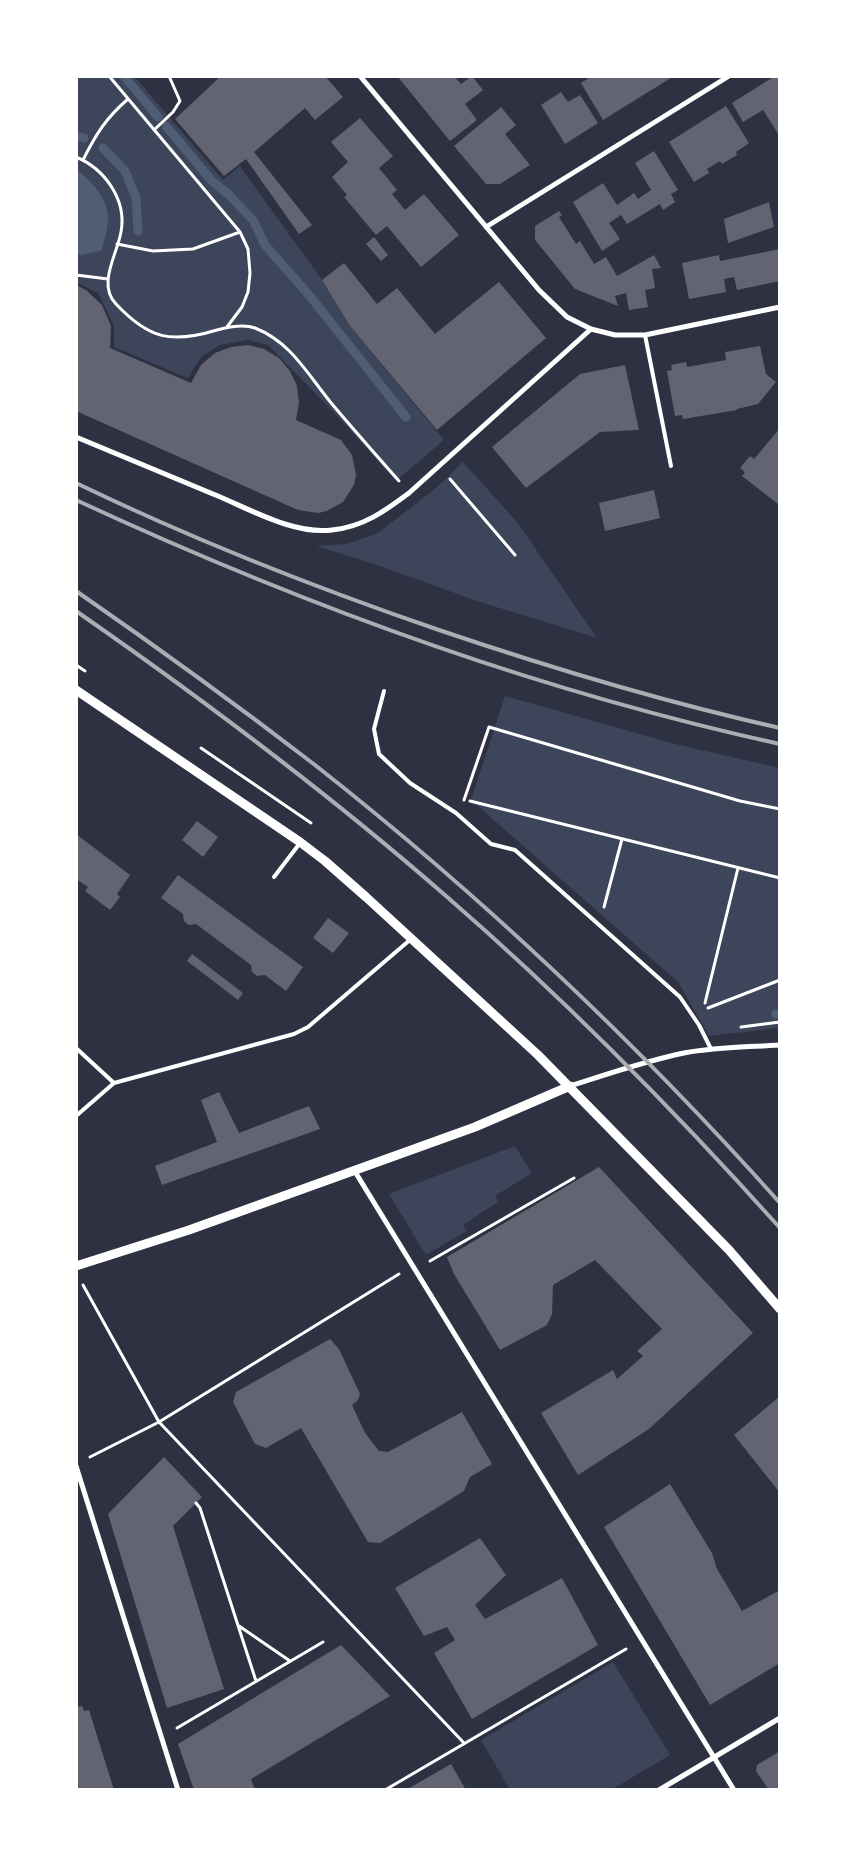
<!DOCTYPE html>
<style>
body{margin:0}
#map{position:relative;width:856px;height:1866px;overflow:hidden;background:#2d3142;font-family:"Golos Text",sans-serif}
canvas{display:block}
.frame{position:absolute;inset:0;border:78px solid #fff;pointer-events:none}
</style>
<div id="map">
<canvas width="856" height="1866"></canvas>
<div class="frame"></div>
</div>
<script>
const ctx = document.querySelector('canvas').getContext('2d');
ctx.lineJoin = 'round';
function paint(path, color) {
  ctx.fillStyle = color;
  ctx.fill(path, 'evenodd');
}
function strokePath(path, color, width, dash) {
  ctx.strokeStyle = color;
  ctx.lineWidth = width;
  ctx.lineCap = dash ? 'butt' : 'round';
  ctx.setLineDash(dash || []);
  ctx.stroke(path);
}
paint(new Path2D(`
 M76,76H134L223,180L240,166L322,280L350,326L444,440L396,481L345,424L268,345L248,340L220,345L201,357L188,378L114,347V326L98,293L76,282Z
 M463,462L517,522L597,638L480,602L377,565L316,546L347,544L378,533L436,488Z
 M505,696L679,745L780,768V1028L709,1036L678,982L471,800Z
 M515,1146L532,1173L495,1196L498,1202L463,1225L467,1231L426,1255L389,1194Z
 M613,1662L670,1755L611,1790H510L481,1740Z`), '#3c4559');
paint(new Path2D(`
 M76,169C92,181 110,200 108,222C107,231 104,241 102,250L83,255L76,254Z`), '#4f5d75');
strokePath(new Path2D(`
 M124,76L158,117
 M166,126L212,181L228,194L253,220L265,245L309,295L406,417
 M76,136L84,138
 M103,148L125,171L136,198L138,231
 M776,1014H780`), '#4f5d75', 9);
paint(new Path2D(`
 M221,76H325L343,97L315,120L305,108L254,152L312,225L299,234L246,159L224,176L175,119Z
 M399,76H454L461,84L472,76L483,90L465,104L477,120L450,141L398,77Z
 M592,76H674L603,120L581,83Z
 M775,76H780V137L763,110L743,122L732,103Z
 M561,92L568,102L580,95L598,123L565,144L541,105Z
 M726,106L749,143L736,152L737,155L722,164L720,161L707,169L709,173L694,182L669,142Z
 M501,107L516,125L505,134L530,165L500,184H486L454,146Z
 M360,118L393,156L379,168L397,190L392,194L405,210L424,194L459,235L421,267L387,226L376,235L344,197L347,195L332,177L348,162L331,142Z
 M654,151L678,190L671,194L675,202L663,210L660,204L627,224L621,215L609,223L620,239L602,251L573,202L603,183L617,205L634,193L638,199L651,190L635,163Z
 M769,202L774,227L728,243L724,219Z
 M559,211L562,215L559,217L576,244L580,241L594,264L606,257L617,276L654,255L661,268L652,269L655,288L645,290L648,307L629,310L626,293L615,296L618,306L575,289L535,240V226Z
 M374,237L388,255L381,261L366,244Z
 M780,249V281L737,290L734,277L724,279L726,292L689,299L682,263L719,255L720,261Z
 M344,263L377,304L397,288L435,334L499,282L546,338L437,430L350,326L322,280Z
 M76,285L86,290L102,305L111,326L110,348L191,383L201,365L215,353L231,347L248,345L264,349L279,358L290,371L297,386L299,403L296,420L341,440L352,455L356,475L354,485L343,502L327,511L318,513L298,510L76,411Z
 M760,346L766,374L776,382L758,404L737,409V410L683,419L682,415L675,416L667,371L672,370L671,365L686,362L687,367L726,360L725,352Z
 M625,365L639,430L600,432L526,488L492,447L580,374Z
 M780,428V501L778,504L742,476L745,472L740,468L750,456L754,459Z
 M654,490L660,518L605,531L599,503Z
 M197,821L218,837L203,857L182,840Z
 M76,834L130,875L117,894L120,897L110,910L85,891L88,887L76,879Z
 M178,875L303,967L286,991L265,975L257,976L252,972L251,965L196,924L189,925L184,921L183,914L161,898Z
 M328,918L349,933L333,953L313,938Z
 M192,954L243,993L238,1000L187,961Z
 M219,1092L239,1133L309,1106L320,1129L162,1185L155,1166L217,1142L201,1100Z
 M599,1167L753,1333L649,1429L578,1475L541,1413L613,1370L617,1379L643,1356L637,1351L662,1329L595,1260L553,1285L552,1314L547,1325L500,1350L454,1274L447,1257Z
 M330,1339L339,1349L360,1394L358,1400L352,1405L365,1433L379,1451L388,1452L462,1412L492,1464L470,1477L464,1491L380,1543L368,1542L301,1428L266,1448L255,1444L233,1402L236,1392Z
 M780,1396V1493L734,1435Z
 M164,1457L202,1497L173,1526L224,1689L167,1708L108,1514Z
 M670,1484L712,1553L717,1569L742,1611L780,1590V1663L710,1705L604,1527Z
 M480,1538L506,1575L475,1605L485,1619L562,1578L598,1645L472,1719L434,1653L455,1640L447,1627L424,1636L395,1588Z
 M341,1645L390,1696L251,1779L255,1790H194L178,1744Z
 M82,1706L84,1711L89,1710L114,1790H76V1707Z
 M780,1751V1790H769L756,1771L757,1765Z
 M451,1764L466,1790H406Z`), '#626471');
strokePath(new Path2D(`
 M109,76L240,232L248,249L250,273L248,292L242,307L227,327
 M154,130L173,112L180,101L169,76
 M76,157C105,169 127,200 121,232C117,255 97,284 116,304C149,339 171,344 217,330C228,327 244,324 255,328C291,342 308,375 332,404C354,430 376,455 399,481
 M83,160C96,134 106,118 128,99
 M117,244L153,251L193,249L240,232
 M76,275L108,279
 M450,479L515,555
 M76,665L85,671
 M201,748L311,823
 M464,800L489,727L740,801L780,809
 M470,801L780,878
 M604,907L622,839
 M705,1003L738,868
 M708,1008L780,980
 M741,1027L780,1022
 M430,1261L574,1178
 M83,1285L159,1422L464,1743
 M90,1457L159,1422L399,1274
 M196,1503L200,1508L256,1681
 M239,1626L290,1661
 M177,1728L323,1642
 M385,1790L626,1649`), '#fff', 3);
strokePath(new Path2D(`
 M645,335L671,466
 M384,691L374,729L379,754L410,783L456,813L491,844L515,850L680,997L699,1025L711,1049
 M274,877L300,843
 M76,1048L114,1083L294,1034L308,1027L411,939
 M76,1116L114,1083`), '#fff', 4);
strokePath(new Path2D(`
 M360,76L539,290L567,317L591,329L615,335H645L780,307
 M486,227L729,76
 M76,437C122,456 168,475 213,494C248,508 293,535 332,530C363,527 385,511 409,493L591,329
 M570,1086C608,1074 645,1061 684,1053C715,1047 748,1047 780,1045
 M354,1170L734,1790
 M76,1466L178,1790
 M659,1790L780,1718`), '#fff', 5);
strokePath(new Path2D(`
 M76,690L300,842L325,861L366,897L538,1055L729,1250L780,1309
 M76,1266L189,1230L475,1127L570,1086`), '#fff', 9);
strokePath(new Path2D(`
 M76,483C194,540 316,588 439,630C551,668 664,702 780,728
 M76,500C302,605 537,691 780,744
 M76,591C157,647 237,705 315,765C483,897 638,1044 780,1203
 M76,611C204,700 328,793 446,896C565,999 675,1111 780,1228`), '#abadb3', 4);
</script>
